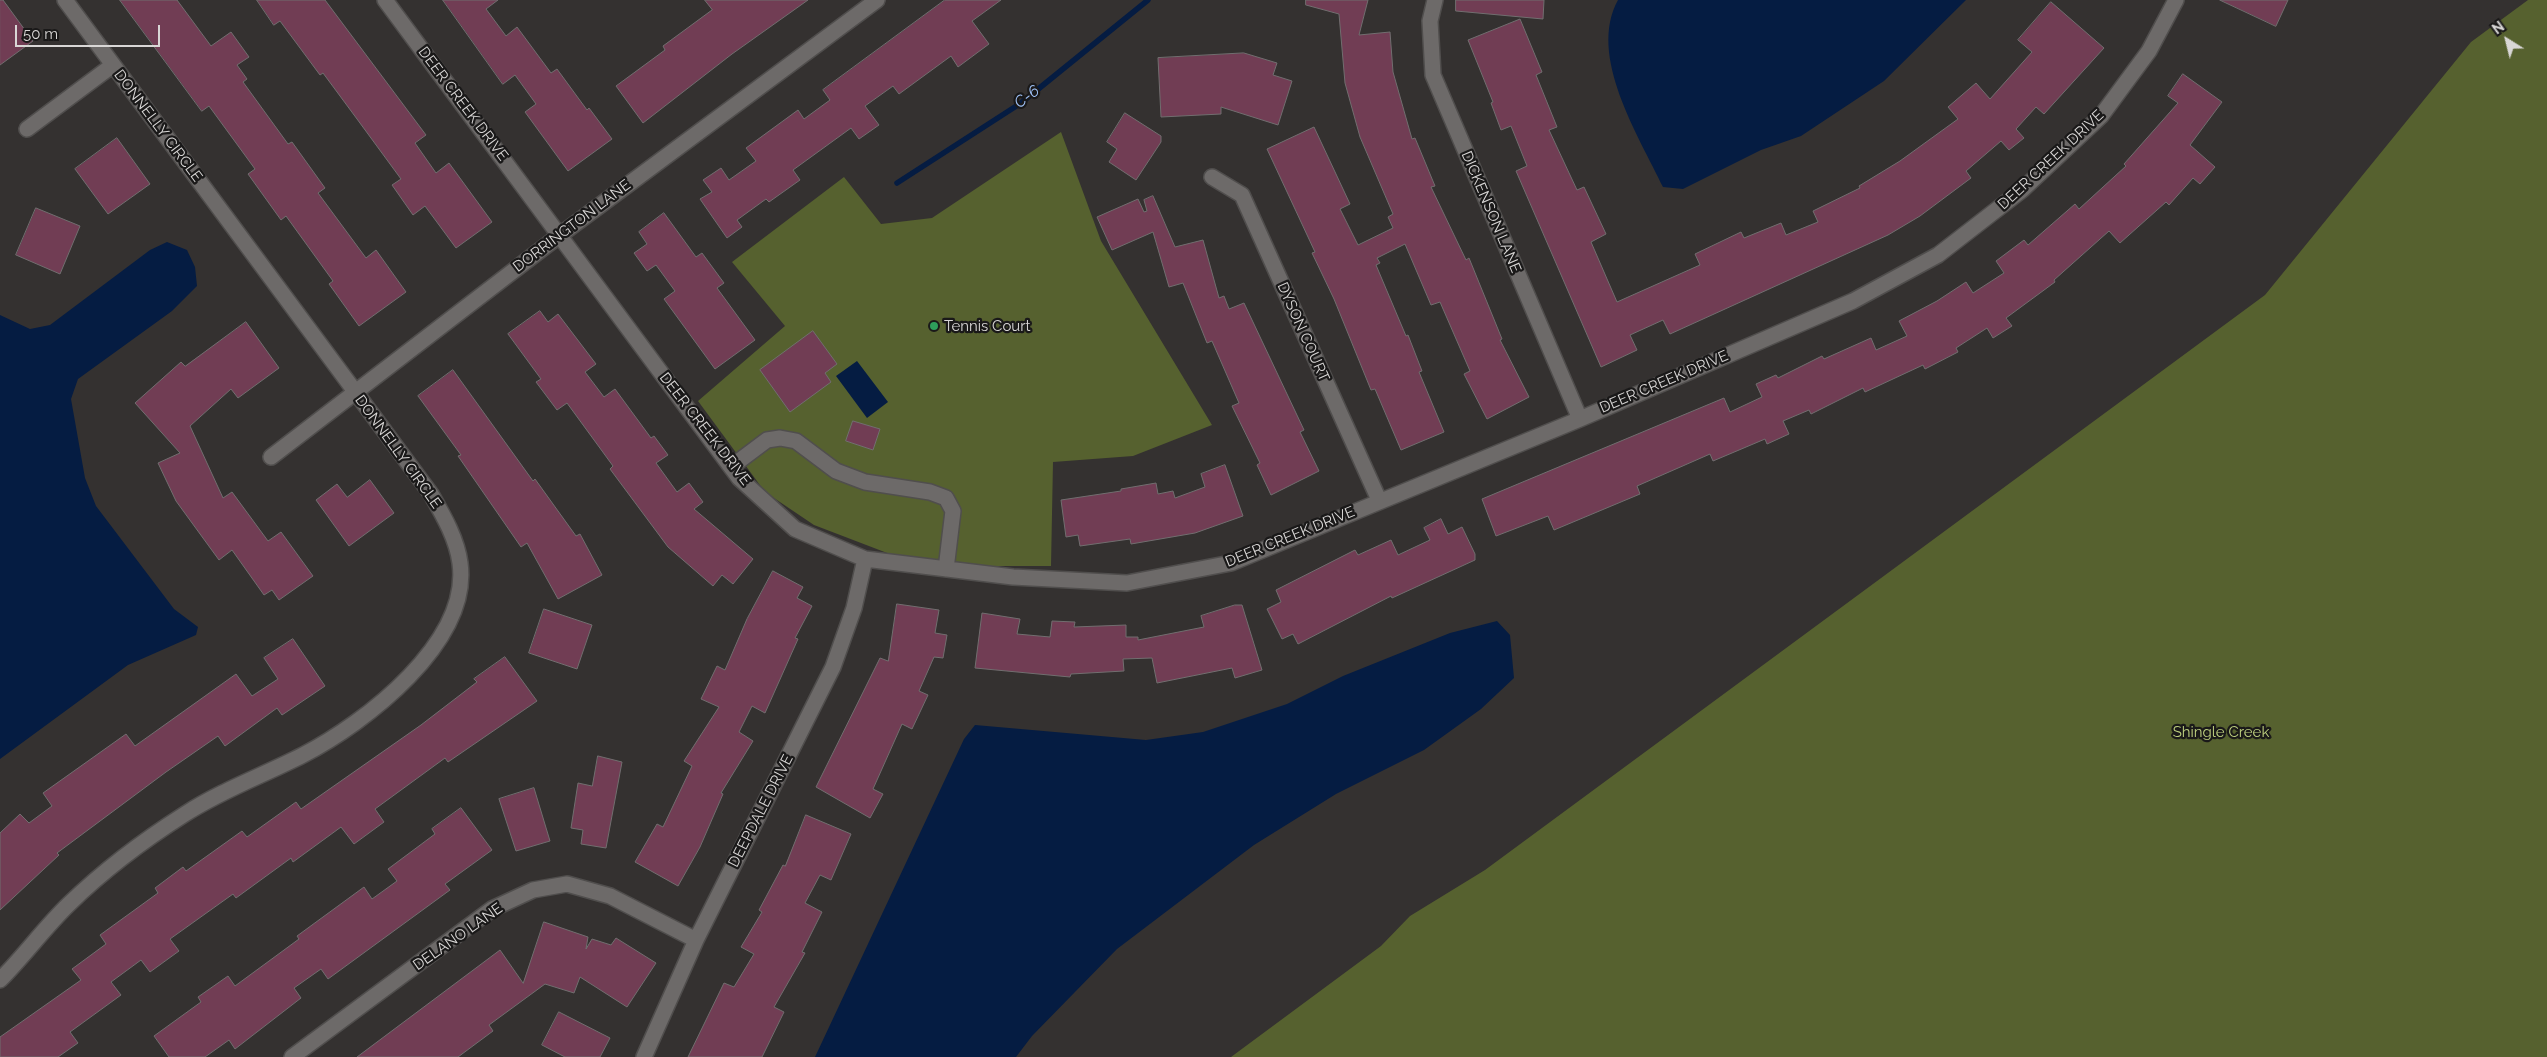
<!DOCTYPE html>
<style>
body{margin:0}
#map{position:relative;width:2547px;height:1057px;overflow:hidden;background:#343130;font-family:Raleway,sans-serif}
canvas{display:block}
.north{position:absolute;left:2482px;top:15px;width:50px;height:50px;-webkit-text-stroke:4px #1a1919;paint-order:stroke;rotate:324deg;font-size:14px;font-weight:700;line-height:20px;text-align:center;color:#d9d7d6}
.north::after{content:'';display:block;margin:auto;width:18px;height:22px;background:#d9d7d6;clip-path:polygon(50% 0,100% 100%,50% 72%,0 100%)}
.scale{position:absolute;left:15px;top:25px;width:145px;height:22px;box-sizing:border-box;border:2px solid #d9d7d6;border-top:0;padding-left:6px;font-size:15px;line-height:18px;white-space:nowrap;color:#d9d7d6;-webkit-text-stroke:4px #1a1919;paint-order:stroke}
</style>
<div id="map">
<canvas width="2547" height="1057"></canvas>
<div class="north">N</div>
<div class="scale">50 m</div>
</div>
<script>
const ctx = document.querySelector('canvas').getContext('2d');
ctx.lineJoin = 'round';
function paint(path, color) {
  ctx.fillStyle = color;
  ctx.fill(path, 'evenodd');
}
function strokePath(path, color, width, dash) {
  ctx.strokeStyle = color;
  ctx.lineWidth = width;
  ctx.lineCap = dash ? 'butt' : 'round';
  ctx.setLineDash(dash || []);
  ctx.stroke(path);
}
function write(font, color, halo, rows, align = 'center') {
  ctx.font = font + ' Raleway,sans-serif';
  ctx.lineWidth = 4.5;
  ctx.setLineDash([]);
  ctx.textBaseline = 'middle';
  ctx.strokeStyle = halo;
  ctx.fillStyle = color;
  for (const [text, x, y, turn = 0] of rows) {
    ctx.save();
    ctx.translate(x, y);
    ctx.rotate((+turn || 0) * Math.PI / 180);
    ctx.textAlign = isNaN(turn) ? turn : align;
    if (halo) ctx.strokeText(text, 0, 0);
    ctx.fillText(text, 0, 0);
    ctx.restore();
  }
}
paint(new Path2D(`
 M2528,0H2547V1057H1231L1381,946L1410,916L1485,870L2265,295L2471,42Z
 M1061,132L1101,241L1212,425L1133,456L1053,462L1051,566H984L895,556L814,525L765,492L698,401L785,326L732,262L844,177L881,224L932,218Z`), '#56612f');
paint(new Path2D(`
 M1618,0H1966L1884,81L1801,136L1761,150L1683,189L1663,187C1639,136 1587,56 1618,0Z
 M167,242L187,250L195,267L197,286L172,311L78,379L71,399L85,478L96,506L174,609L198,627L196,635L128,665L0,759V315L30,329L50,325L150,250Z
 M857,361L888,402L867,418L836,376Z
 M1497,621L1510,635L1514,678L1481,709L1424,750L1336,794L1254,845L1117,949L1032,1036L1016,1057H815L964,739L975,725L1146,740L1203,732L1287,704L1343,676L1450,633Z`), '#051c42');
strokePath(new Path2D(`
 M897,183L1021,103L1148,0`), '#051c42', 5.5);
const building = new Path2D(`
 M0,0H3L33,41L0,65Z
 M120,0H177L211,46L231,32L249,57L237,65L247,79L243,82L288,144L292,142L325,188L318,193L366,258L376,250L406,292L359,326L329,284L333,281L286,216L281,220L248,174L255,169L209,106L202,111Z
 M257,0H325L426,135L415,143L436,173L449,163L492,222L456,248L425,206L413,215L392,185L401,179L357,119L323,73L320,75L280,21L274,25Z
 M443,0H498L486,9L506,36L517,27L551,73L557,69L587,110L589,108L612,139L568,171L525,112L536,104L515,75L503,84Z
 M705,0H808L732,54L643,123L616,86L665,50L663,46L712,10Z
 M945,0H1001L972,21L989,44L958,67L951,56L899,94L893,86L865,106L879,125L859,139L851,128L793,170L800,180L769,202L766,199L737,220L742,227L727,238L700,199L712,192L703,180L721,168L729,180L756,161L746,148L798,110L804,119L830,100L823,90Z
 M1306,0H1368L1359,35L1390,32L1393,72L1412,139L1415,138L1435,186L1431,187L1466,260L1469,258L1502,339L1500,340L1529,397L1487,419L1464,374L1470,371L1440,302L1431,305L1405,244L1377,258L1380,263L1376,265L1406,336L1408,335L1422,371L1419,372L1444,432L1401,450L1375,389L1371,390L1334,299L1312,253L1315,252L1267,149L1314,127L1350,204L1340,209L1358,245L1393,228L1388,217L1393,214L1360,137L1345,83L1339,14L1306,5Z
 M1456,0H1544L1543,19L1456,11Z
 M2220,0H2288L2276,26Z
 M2051,2L2104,48L2044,114L2036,107L2016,129L2024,138L2009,150L2001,141L1966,171L1971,178L1920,216L1888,235L1670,334L1663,320L1630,335L1637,350L1601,367L1516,171L1527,166L1511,126L1501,130L1491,103L1493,102L1468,40L1520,19L1542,72L1536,75L1557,127L1549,130L1577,190L1584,187L1606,234L1591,242L1617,302L1700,265L1695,254L1741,232L1744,238L1781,223L1786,235L1818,222L1813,211L1860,188L1859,186L1900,161L1958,119L1948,107L1976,83L1990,99L2032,52L2018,40Z
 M1244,53L1277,63L1273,75L1292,81L1278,125L1221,107V114L1161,117L1158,58Z
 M2183,74L2222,102L2190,145L2215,167L2200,184L2193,178L2169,205L2166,202L2120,243L2109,231L2054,280L2055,282L2006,318L2012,326L1993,338L1987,328L1956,348L1958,352L1925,369L1923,365L1865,392L1863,388L1811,414L1809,410L1783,421L1789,434L1767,444L1765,439L1713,461L1710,454L1637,486L1640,494L1554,530L1548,516L1496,536L1482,499L1724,398L1730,412L1762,397L1756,384L1776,375L1778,378L1822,356L1824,359L1871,338L1876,350L1907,336L1899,321L1937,301L1966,282L1973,293L2004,273L1996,261L2024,240L2028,245L2075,204L2079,209L2126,166L2124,164L2178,103L2168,96Z
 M1125,113L1161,136V142L1136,180L1109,162L1117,149L1107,142Z
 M117,138L150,184L108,214L75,169Z
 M1153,196L1175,247L1203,240L1219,298L1224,296L1229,309L1244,303L1304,430L1300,432L1319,471L1271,495L1257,465L1260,463L1232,406L1239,403L1212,341L1207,343L1183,283L1169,287L1153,232L1112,250L1097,217L1138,199L1144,212L1147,211L1144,200Z
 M36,208L80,226L60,274L16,255Z
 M664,213L696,257L702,253L724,283L717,288L755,340L715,369L664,299L675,291L656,265L647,271L634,253L647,244L639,232Z
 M540,311L548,322L558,314L596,364L585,372L604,397L615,389L651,438L654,436L668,455L656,463L677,492L689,483L703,502L694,509L753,559L733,584L722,575L713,586L668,547L610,469L613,466L567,403L557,410L536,382L541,379L508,334Z
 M246,322L279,368L238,398L231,389L190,426L223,498L232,492L268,541L281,532L313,576L279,600L272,590L264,595L232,550L219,560L176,501L158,463L180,453L135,403L181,362L185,366Z
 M813,331L837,364L825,373L831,382L790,412L760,370Z
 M453,370L533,481L535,479L576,536L580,534L602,575L558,599L527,543L521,547L458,456L461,455L418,396Z
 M853,421L880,429L873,450L846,441Z
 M1225,465L1243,516L1195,533L1131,544L1130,539L1080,546L1078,535L1066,537L1061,500L1121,491V489L1156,483L1158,494L1173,491L1175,498L1205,487L1201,474Z
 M370,480L394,513L349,546L316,500L337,484L347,497Z
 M1441,519L1448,534L1462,527L1475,554V560L1392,598L1391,596L1298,644L1293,634L1282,639L1267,609L1281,602L1276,590L1355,550L1358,555L1391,540L1398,555L1430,540L1424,528Z
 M773,571L803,587L797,598L812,606L795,638L798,639L765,713L752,706L739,732L753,741L721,793L723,794L700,847L678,886L635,862L657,824L663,827L692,766L684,761L719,707L701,699L717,666L725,670L747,619Z
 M897,604L939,610L935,633L947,635L943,658L934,657L919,691L928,695L912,729L902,724L873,789L883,794L870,818L816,787L880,658L888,661Z
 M1235,605H1242L1262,670L1235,678L1232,668L1157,683L1152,658L1123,659L1124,671L1071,674L1070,677L975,668L982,613L1020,619L1017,634L1050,637L1052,621L1075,622L1074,627L1126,625V637H1138V640L1204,627L1201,616Z
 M544,609L592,625L577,669L529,653Z
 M293,639L325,686L282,715L277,708L225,746L218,736L166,772L57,853L59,855L0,910V833L20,814L29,823L52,806L43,793L126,734L135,746L236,674L252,696L278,679L264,658Z
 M505,657L537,701L448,762L445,758L375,809L384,822L354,844L341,827L293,862L291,858L236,898L233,894L170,939L179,951L150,972L141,960L111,982L121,995L70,1032L78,1043L58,1057H0V1037L81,980L72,969L106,944L100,935L158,893L155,888L183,867L186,871L242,831L247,837L296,802L301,809L421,725L477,682L474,679Z
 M598,756L622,762L606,848L581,844L583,830L571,828L578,783L592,786Z
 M534,788L550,841L516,851L499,799Z
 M461,808L492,850L445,884L450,890L328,979L321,969L294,988L301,998L235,1049L229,1040L205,1057H169L154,1036L201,1002L198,997L228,976L235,986L299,939L297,936L364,887L372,899L397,881L388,869L435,834L432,829Z
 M806,815L851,834L831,880L820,875L805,903L822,912L802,952L805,953L774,1007L784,1012L762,1057H688L724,983L734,987L754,954L741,947L762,912L759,910L783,865L785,866Z
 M544,922L588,937L586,949L592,939L611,945L616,938L656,963L627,1007L580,977L574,993L545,984L489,1025L493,1031L458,1057H357L500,950L523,983Z
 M559,1012L610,1038L600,1057H565L542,1045Z`);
paint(building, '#713d54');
strokePath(building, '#716e6f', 1);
const minor = new Path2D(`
 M385,0L739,478L795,529L865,559L1013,577L1127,583L1231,563L1580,419L1853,301L1938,255L2022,190L2101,116L2149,51L2176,0
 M1435,0L1430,21L1433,75L1580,419
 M27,129L113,65
 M1212,177L1242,195L1379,500
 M271,457L560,235L877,0
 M731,467L767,440L780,438L796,441L836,471L865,482L930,492L946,498L953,511L946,569
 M0,980C24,956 45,927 69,904C104,870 144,840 185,814C222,790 264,775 303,755C365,723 471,642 460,563C457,539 443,515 431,494L65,0
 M292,1057L492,909L533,890L567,884L610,896L696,940
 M644,1057L696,940L833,667L854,608L865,559`);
strokePath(minor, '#504e4d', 18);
strokePath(minor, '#6d6a69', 15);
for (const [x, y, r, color] of [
 [934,326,5,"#2e9e5b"]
]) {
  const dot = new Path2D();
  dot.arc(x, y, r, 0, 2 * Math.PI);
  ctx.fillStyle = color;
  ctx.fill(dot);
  strokePath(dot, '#1a1919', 2);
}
write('15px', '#d9d7d6', '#1a1919', [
 ["DEER CREEK DRIVE",463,104,53],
 ["DONNELLY CIRCLE",158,126,53],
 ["DEER CREEK DRIVE",2051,160,-43],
 ["DICKENSON LANE",1491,212,67],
 ["DORRINGTON LANE",572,226,-37],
 ["DYSON COURT",1303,332,66],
 ["DEER CREEK DRIVE",1664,382,-23],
 ["DEER CREEK DRIVE",705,429,52],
 ["DONNELLY CIRCLE",398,452,54],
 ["DEER CREEK DRIVE",1290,537,-22],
 ["DEEPDALE DRIVE",761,811,-63],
 ["DELANO LANE",458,937,-35]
]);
write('15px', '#d9d7d6', '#1a1919', [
 ["Tennis Court",944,326]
], 'left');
write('15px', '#bed07f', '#1a1919', [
 ["Shingle Creek",2221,732]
]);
write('italic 16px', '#a0c3f9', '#1a1919', [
 ["C-6",1027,97,-37]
]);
</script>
